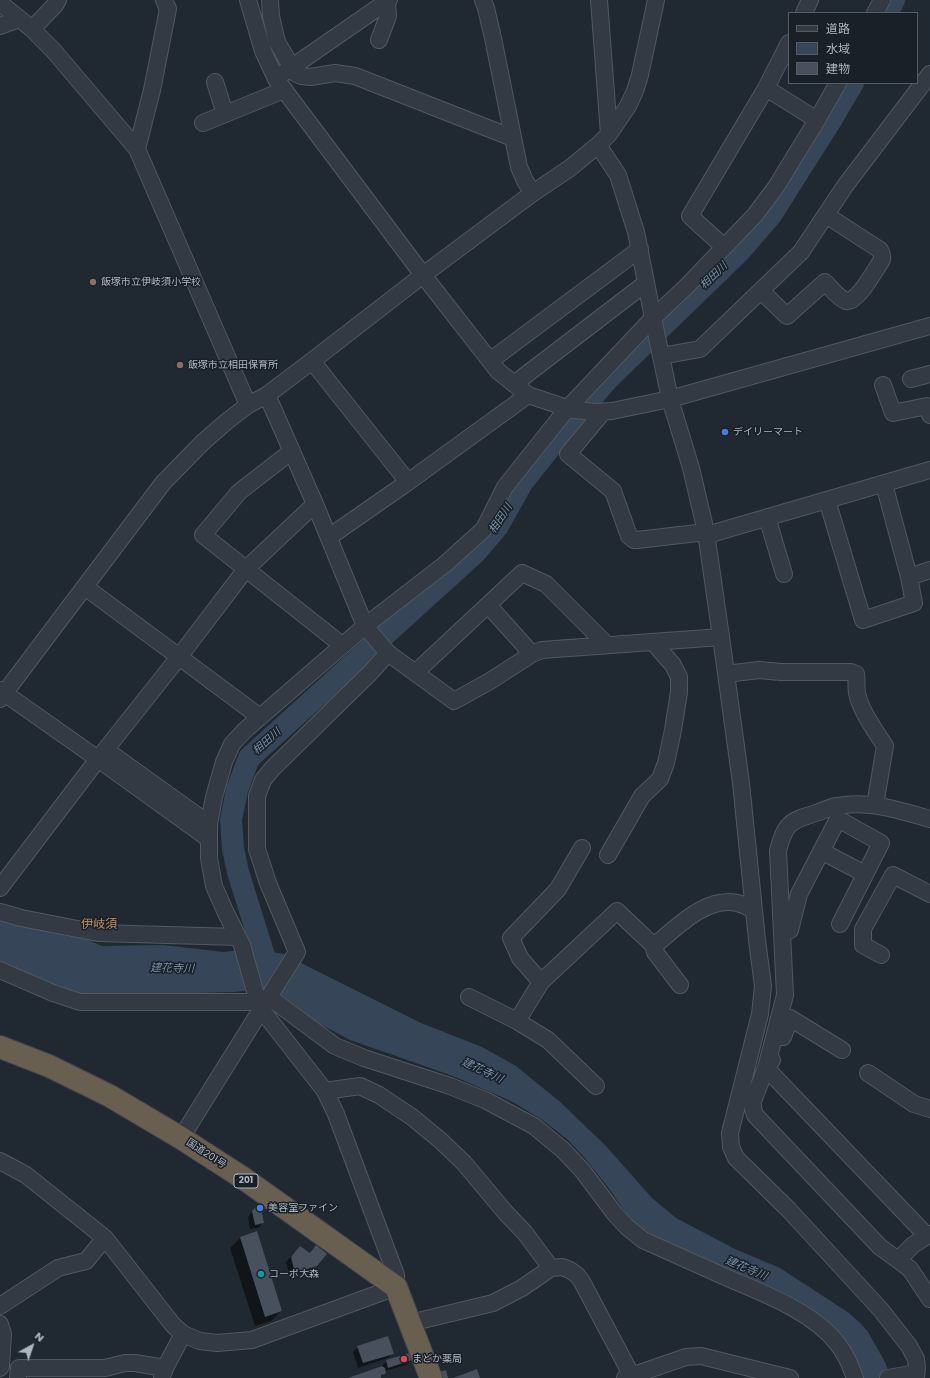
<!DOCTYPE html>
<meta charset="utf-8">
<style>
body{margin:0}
#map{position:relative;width:930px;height:1378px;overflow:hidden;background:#202932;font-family:Poppins,"Noto Sans JP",sans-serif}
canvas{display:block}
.legend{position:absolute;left:788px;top:12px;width:130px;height:72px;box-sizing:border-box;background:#192028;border:1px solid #545c65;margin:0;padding:5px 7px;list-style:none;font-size:12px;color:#adb5c0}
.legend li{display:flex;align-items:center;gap:8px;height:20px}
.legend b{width:20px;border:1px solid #545c65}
.north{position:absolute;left:12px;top:1326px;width:40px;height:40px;-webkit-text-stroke:3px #192028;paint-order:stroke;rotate:40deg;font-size:11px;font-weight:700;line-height:16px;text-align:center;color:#adb5c0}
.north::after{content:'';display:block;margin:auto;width:14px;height:18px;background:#adb5c0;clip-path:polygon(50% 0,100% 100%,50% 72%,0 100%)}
</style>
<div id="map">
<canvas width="930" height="1378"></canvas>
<ul class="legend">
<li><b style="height:5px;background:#333a43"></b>道路</li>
<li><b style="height:11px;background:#364558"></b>水域</li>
<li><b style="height:11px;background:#47505c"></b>建物</li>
</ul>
<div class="north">N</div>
</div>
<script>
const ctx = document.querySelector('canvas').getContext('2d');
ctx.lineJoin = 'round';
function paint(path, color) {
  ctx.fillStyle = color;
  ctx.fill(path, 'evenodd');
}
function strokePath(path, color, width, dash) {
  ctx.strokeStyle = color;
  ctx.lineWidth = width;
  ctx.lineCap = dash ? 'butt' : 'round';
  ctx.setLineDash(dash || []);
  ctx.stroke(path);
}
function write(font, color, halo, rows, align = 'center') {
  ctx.font = font + ' Poppins,"Noto Sans JP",sans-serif';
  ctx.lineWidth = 3;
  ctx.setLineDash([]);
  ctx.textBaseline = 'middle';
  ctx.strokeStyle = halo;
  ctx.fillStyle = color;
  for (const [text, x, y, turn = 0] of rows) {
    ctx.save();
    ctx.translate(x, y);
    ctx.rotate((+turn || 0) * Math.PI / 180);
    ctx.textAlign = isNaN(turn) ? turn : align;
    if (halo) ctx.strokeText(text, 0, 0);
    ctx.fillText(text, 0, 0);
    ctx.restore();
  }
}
paint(new Path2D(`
 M0,917L86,939L102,946L163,945L223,952L250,949L291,955L303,964L421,1023L482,1047L516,1066L559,1101L605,1145L652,1198L676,1218L735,1249L780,1268L849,1313L861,1324L868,1332L885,1362L891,1378H861L838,1337L655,1242L633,1223L607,1186L584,1157L567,1139L541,1119L511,1101L453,1076L350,1040L320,1024L279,993L265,988L235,992L88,996L58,987L0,965Z`), '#364558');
paint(new Path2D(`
 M254,1209L261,1213L263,1223L258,1228L250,1229L248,1217Z
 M240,1238L281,1311L271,1321L255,1326L230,1248Z
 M295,1252L316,1265L310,1270L290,1277L286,1262Z
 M358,1347L393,1353L388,1358L358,1368L353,1352Z
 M411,1360L406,1365L385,1371L380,1378H350L382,1366L387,1361Z`), '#0007');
strokePath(new Path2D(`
 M888,13L894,0
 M267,965L238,872L233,848L231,820L237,790L249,758L475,553L498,526L522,483L565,429L608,379L740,251L771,215L833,117L853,83`), '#364558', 22);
paint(new Path2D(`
 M259,1203L266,1208L262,1213L264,1223L255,1225L252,1211Z
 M257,1231L282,1311L265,1317L240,1237Z
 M316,1245L327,1254L317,1266L295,1273L291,1257L300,1246L310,1253Z
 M388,1336L394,1354L363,1363L357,1346Z
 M410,1353L412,1360L388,1368L386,1360Z
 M382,1366L385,1368L386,1372L385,1374L381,1375V1378H348Z
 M477,1369L480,1378H453Z
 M446,1370L448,1378H441L439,1372Z`), '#47505c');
const minor = new Path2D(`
 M248,0L263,51L276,79L423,275L498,371L528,395L573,410L596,412L612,411L670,399L930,326
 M270,0L271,16L277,42L295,73L301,76L311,77L335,73L355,76L513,138
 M483,0L486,8L493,38L519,167L525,181L533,193
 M599,0L609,134
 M0,3L32,29L53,50L137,149L248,405
 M804,13L810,0
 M875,13L882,0
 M0,26L19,19
 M32,29L55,5L58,0
 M379,40L388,16L387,1
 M282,74L389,0
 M215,82L225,114
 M766,88L817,120
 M203,123L284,90
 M598,145L618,175L636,232L653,318L670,399L691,468L706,532L721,637L741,783L757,940L763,986L760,1014L730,1133L731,1147L736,1158L789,1210L881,1310L909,1346L916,1359L917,1368L916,1378
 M137,149L152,90L168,9L164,0
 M724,247L690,216L766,88L789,43
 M761,291L787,316L825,282C831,288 838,298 846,301C857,304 876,268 882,260V255L880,250L826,215
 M661,356L700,349L801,252L845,186L930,74
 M312,361L408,482L528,395
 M490,361L640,249
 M911,379L930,374
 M514,384L646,283
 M883,385L893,413L927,406L930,415
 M267,395L315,504L365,626L388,653L454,701L490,681L532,654L542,650L721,637
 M603,412L568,454L613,491L629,536L634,540H637L706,532
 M292,451L239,492L203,535L342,645
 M884,484L909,577
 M827,500L863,620L914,603L909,577L930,570
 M767,517L784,574
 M707,535L930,470
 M329,537L408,482
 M85,587L260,717
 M488,605L532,654
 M416,672L522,573L546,584L607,645
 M726,674L759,670L781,672H851L856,674C857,681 856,687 857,693C861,712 875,730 885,746L875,805
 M0,690L98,759L179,657L246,569L315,504
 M0,699L163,483L202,443L226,422L248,405L267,395L312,361L423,275L533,193L570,168L598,145L609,134L628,106L635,91L640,75L656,0
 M106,750L209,824
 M821,851L865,874
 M608,855L642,796L660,779L666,763L673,730L679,692V677L673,665L653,642
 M0,888L98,759L209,839
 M0,912L21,918L98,933L238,937
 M782,934L790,930L799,894L838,819L881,843L840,924
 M654,946L655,952L680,985
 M881,955L863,945V929L893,875L930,894
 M0,970L53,993L80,1002H258
 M541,982L520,958L511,938L558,889L582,848
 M269,997L335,1046L364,1058L450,1086L485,1100L534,1126L563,1150L582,1170L615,1214L627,1227L643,1240C672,1253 701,1266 730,1279C765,1294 813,1312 837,1343C846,1354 850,1365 855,1378
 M469,997L517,1021
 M783,1037L790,1018L842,1050
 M772,1060L766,1068L927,1236
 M868,1073L914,1104L930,1109
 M596,1086L548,1040L517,1021L541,982L617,911L654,946C676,928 706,896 737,903C743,904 749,908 754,910
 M325,1091L360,1086L379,1095L412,1117L440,1140L464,1163L505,1212L525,1233L551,1268
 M181,1138L297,952L268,883L257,849V796L263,780L272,769L371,672L388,653
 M0,1161L26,1175L105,1238L173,1325L183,1334L200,1341L217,1343L252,1340L396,1287V1275L336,1114L325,1091L261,1009L258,1002L242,945L225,911L214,886L209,858V824L214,797L224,762L232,744L244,731L365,626L444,565L484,529L505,487L567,409L653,318L687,286L755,215L776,187L817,120L838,83
 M930,1234L913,1245L898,1260L910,1269L930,1299
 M898,1260L880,1247L755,1115L753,1108V1101L766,1068L785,995L778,851C785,823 790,821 816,813C823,811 830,807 837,806C869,800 899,810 930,819
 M0,1306L58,1268L86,1261L105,1238
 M410,1323L493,1303L522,1288L551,1268L562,1267L570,1270L577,1275L581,1280L633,1378
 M0,1324L3,1334L1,1366L0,1368
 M162,1377L165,1368L183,1334
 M18,1378L19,1368H105L125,1363H135L165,1368
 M625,1378L686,1357L701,1356L790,1378
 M888,1378L916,1373`);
const highway = new Path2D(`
 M0,1047L49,1066L110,1096L181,1138L243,1178L396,1287L431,1378`);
strokePath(minor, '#515861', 18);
strokePath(highway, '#3e454e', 24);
strokePath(minor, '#333a43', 16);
strokePath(highway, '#695f51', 22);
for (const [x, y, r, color] of [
 [93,282,4,"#8d6e63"],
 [180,365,4,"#8d6e63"],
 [725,432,4,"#3f7fe0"],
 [260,1208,4,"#3f7fe0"],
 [261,1274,4,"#0f9aa8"],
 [404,1359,4,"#e0444e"]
]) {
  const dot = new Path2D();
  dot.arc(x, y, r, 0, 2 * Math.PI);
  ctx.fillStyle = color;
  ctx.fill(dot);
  strokePath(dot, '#192028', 1.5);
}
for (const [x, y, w] of [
 [246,1181,24]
]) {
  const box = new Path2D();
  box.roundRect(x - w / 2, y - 7, w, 14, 3);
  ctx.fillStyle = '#192028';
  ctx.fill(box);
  strokePath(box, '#adb5c0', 1);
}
write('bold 9px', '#adb5c0', null, [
 ["201",246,1181]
]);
write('10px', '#adb5c0', '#192028', [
 ["飯塚市立伊岐須小学校",101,282],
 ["飯塚市立相田保育所",188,365],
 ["デイリーマート",733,432],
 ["美容室ファイン",268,1208],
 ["コーポ大森",269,1274],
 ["まどか薬局",412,1359]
], 'left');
write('10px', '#adb5c0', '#192028', [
 ["国道201号",206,1154,33]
]);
write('italic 11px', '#788ea6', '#192028', [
 ["相田川",714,276,-44],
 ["相田川",501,519,-57],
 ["相田川",267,742,-42],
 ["建花寺川",172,969,1],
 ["建花寺川",482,1071,25],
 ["建花寺川",746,1269,23]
]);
write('12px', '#c68b62', '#192028', [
 ["伊岐須",99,925]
]);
</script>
